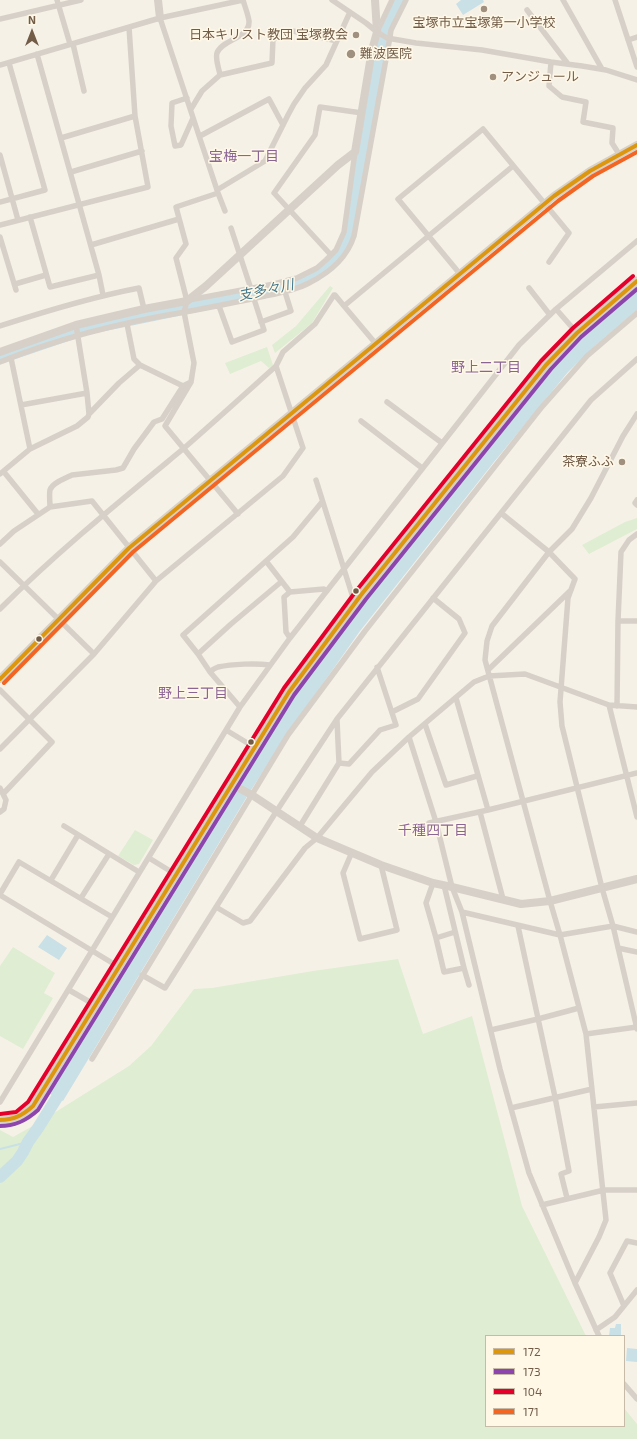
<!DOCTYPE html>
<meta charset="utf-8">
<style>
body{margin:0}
#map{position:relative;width:637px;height:1439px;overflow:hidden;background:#f6f1e7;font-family:"Exo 2",sans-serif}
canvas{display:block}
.legend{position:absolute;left:485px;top:1335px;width:140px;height:92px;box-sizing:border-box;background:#fff8e7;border:1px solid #c7baa7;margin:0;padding:5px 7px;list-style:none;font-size:12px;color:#725c48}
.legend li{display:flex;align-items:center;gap:8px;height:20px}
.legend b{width:20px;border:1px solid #c7baa7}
.north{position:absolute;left:12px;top:12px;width:40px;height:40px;-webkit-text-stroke:3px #fff8e7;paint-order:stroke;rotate:0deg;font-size:11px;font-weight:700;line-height:16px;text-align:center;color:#725c48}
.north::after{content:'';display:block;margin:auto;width:14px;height:18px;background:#725c48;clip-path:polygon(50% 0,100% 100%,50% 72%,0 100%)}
</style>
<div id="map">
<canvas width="637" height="1439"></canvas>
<ul class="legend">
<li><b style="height:5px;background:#dc970e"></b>172</li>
<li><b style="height:5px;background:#8e44ad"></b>173</li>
<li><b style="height:5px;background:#e4002b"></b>104</li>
<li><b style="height:5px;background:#f26522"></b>171</li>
</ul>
<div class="north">N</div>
</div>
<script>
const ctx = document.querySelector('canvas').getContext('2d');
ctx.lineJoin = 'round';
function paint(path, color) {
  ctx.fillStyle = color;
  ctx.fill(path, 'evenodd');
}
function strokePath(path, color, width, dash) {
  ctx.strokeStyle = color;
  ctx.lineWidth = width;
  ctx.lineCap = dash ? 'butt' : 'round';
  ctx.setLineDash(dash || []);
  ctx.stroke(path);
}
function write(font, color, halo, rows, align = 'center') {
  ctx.font = font + ' "Exo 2","Noto Sans JP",sans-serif';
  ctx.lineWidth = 3;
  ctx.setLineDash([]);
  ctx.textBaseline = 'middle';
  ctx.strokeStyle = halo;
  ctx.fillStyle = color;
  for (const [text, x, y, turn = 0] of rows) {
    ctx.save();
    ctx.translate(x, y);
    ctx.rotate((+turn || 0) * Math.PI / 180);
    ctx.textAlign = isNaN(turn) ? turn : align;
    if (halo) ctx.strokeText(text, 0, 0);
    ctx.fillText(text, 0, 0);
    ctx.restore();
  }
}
paint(new Path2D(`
 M330,286L333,288L312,323L275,353L272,345L296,326Z
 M267,347L273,365L269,368L261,361L230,374L225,363Z
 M637,518V529L589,554L582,545L625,522Z
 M135,830L153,840L139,864L134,865L118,856Z
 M13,947L55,973L44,993L53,998L23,1049L0,1036V966Z
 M398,959L423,1034L472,1016L522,1206L586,1336H486V1426H624V1408L637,1424V1439H0V1130L13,1137L38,1123L129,1066L151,1046L194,989L212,988L313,971Z`), '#dfedd2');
paint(new Path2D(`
 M461,0H483L484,2L463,15L456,4Z
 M483,15L488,16L487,20L480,25L476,23L477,19Z
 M637,286V310L596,345L568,372L494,462L360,631L288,733L251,790L63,1101L48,1093L237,781L306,673L357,607L528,391L581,335Z
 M47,935L67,948L59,960L38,947Z
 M616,1324H621V1336H609L610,1328H615Z
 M627,1348L637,1349V1362L626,1361Z`), '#c9e0e6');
strokePath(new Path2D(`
 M0,1149L28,1142`), '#c9e0e6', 2);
strokePath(new Path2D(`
 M0,358L85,329L260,293L300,283L316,275L330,265L342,251L349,230L369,107L383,39L401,0
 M0,1177L17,1161L23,1152L28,1142L38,1128L66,1083`), '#c9e0e6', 12);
strokePath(new Path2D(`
 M57,0L70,44
 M332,0L366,23L377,32L387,38L416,43L482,50L551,62L582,66L606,70L637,80
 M563,0L602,69
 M615,0L637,67
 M527,10L568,64
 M160,18L218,193L176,207L186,244L176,258L187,301L184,312L194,363L191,382L165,426L238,514
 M0,19L81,0
 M378,30L392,0
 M628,40L637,37
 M73,44L84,91
 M37,54L99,275L103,295
 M551,62L549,86L562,97L586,102L583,122L613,128L612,143L619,154
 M0,65L160,18L243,0C245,7 248,14 249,21C250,39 222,39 217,53C215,60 219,68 220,75
 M187,98L172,103L171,126L175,146L181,145L193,118
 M191,109L202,91L220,75L272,63L273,39L293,31L337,41
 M200,136L269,99L283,125
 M61,138L135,116
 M0,155L18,220
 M71,172L142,151
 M217,190L265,161L288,115L294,104L305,88L326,65L350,12
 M218,193L225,211
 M0,202L45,190L9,63
 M30,217L50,287L99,275
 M0,225L148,187L135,116L129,27
 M231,228L251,289
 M0,237L16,290
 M91,245L179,219
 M331,255L274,193L315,135L320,107L362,113
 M460,274L398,199L483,129L569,233L549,262
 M15,284L46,275
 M529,288L550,315
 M189,300L274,284L297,278L317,268L326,260L336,250L344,232L355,152
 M219,306L232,342L264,330L254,299
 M344,306L376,344
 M556,309L577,333
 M261,322L291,311L285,292
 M127,324L134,359L140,365L183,386
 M0,326C46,311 92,297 139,288L144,309
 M11,358L30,449
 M0,362C57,339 124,322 185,312C212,307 238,302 265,296C280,293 296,290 309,283C329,273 347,258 354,236L390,37L391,30L406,0
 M387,402L442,443
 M21,405L87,393
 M89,414L119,383L140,365
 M361,421L422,468
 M4,472L38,514
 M0,474L30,449L77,426L88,417L89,414L87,393L76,325
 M316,480L355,604
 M637,500L635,503L637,505
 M50,507C50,502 49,495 50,490C52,483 66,478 72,475L116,470L123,468L134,449L154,422L162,419L183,386L191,382
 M501,513L549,552L575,579L568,598L560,702L562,726L602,888L613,926L637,1029
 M0,544L14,531L50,507L92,501L156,581
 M266,561L290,592
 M0,562L94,654
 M0,609C57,552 120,501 183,449C214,422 245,394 276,366L283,352L315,324L334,295H335L344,306L513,166
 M618,621H637
 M290,638L286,632L284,597L290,592L324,589L327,591
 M198,654L231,624L281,582
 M488,670L571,590
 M210,672C212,670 215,668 218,667C232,664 256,663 270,665
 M0,690L52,742L3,794
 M456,698L488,810
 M609,705L637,817
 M617,706L618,621L621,552L629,540L637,534
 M240,707L210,672L198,654L183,635L293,537L322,502
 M392,712L418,699L465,633L459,619L433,598
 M337,720L339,763
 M425,724L446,785L477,776
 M226,730L254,747
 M409,737L436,822L452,887L462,912L500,1069L529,1173L575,1283L599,1336
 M0,749L94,654L156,581L283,476L303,448L276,366
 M0,788L6,800L4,809L0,812
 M480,812L503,899
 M429,823L488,810L637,773
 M64,826L139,872
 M300,826L339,763L349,764L380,730L396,725L377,667
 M352,852L343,873L360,939L397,930L381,865
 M149,858L175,874
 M51,880L78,835
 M433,883L426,903L436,938L455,932
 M0,894L19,862L112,917
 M0,895L119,967
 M81,898L109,854
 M216,907L243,923L250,921L305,848L317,838L372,772L409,737L474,682L489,676L525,674L609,705L637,707
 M462,912L560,935L613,926L637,932
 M518,926L555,1097L569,1171L561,1174L567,1198
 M436,938L444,972L464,968L444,885
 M618,948L637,952
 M464,968L469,985
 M142,975L165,988L276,812L337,719L591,400L637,359
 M69,990L95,1005
 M491,1030L538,1019L579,1008
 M586,1034L637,1027
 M92,1059L288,735L365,631L541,408L587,356L637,313
 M0,1102L240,707L290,638L519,345L556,309L637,241
 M594,1107L637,1103
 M511,1108L592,1089
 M542,1205L604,1190H637
 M575,1283L599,1237L606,1220L586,1034L560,935L550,901L485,660L487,641L492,626L549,552L572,529L591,498L623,436L637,414
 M624,1306L610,1273L627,1241L637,1243
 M596,1330L615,1317L637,1290
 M624,1384L637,1399`), '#d7d0c9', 5.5);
strokePath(new Path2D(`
 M158,0L160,18
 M0,352L76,325L144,309L187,301L206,286L338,165L355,152L372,50L377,32L375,0
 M0,679L129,548L554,196L590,171L637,145
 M231,784L252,795L317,838L381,865L433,883L452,887L521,904L550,901L637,879`), '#d7d0c9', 8);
strokePath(new Path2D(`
 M0,1120C14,1121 23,1116 33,1106L254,747L289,692L361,595L546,365L577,333L637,281`), '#d7cfc3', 9);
strokePath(new Path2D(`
 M0,679L129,548L554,196L590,171L637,145
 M0,1120C14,1120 23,1115 33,1106L289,692L361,595L546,365L577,333L637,281`), '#dc970e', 4);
strokePath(new Path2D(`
 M0,1126C16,1126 27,1120 38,1110L294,695L366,599L551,369L581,337L637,289`), '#8e44ad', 4);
strokePath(new Path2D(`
 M0,1114L16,1112L28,1102L284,688L356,591L541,361L573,328L633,276`), '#e4002b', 4);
strokePath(new Path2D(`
 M4,683L133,552L558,201L593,176L637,152`), '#f26522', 4);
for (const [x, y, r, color] of [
 [484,9,4,"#a09080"],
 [356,35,4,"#a09080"],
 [351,54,5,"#a09080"],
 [493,77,4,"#a09080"],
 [622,462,4,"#a09080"],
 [356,591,3.5,"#725c48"],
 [39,639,3.5,"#725c48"],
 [251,742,3.5,"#725c48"]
]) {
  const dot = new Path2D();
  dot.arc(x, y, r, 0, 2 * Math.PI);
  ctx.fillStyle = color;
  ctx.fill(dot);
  strokePath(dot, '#fff8e7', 1.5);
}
write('13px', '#725c48', '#fff8e7', [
 ["宝塚市立宝塚第一小学校",484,23,"center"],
 ["日本キリスト教団 宝塚教会",348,35],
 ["難波医院",360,54,"left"],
 ["アンジュール",501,77,"left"],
 ["茶寮ふふ",614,462]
], 'right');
write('14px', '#8b6496', '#fff8e7', [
 ["宝梅一丁目",244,156],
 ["野上二丁目",486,367],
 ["野上三丁目",193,693],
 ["千種四丁目",433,830]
]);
write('italic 14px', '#45798d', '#fff8e7', [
 ["支多々川",266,290,-12]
]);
</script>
